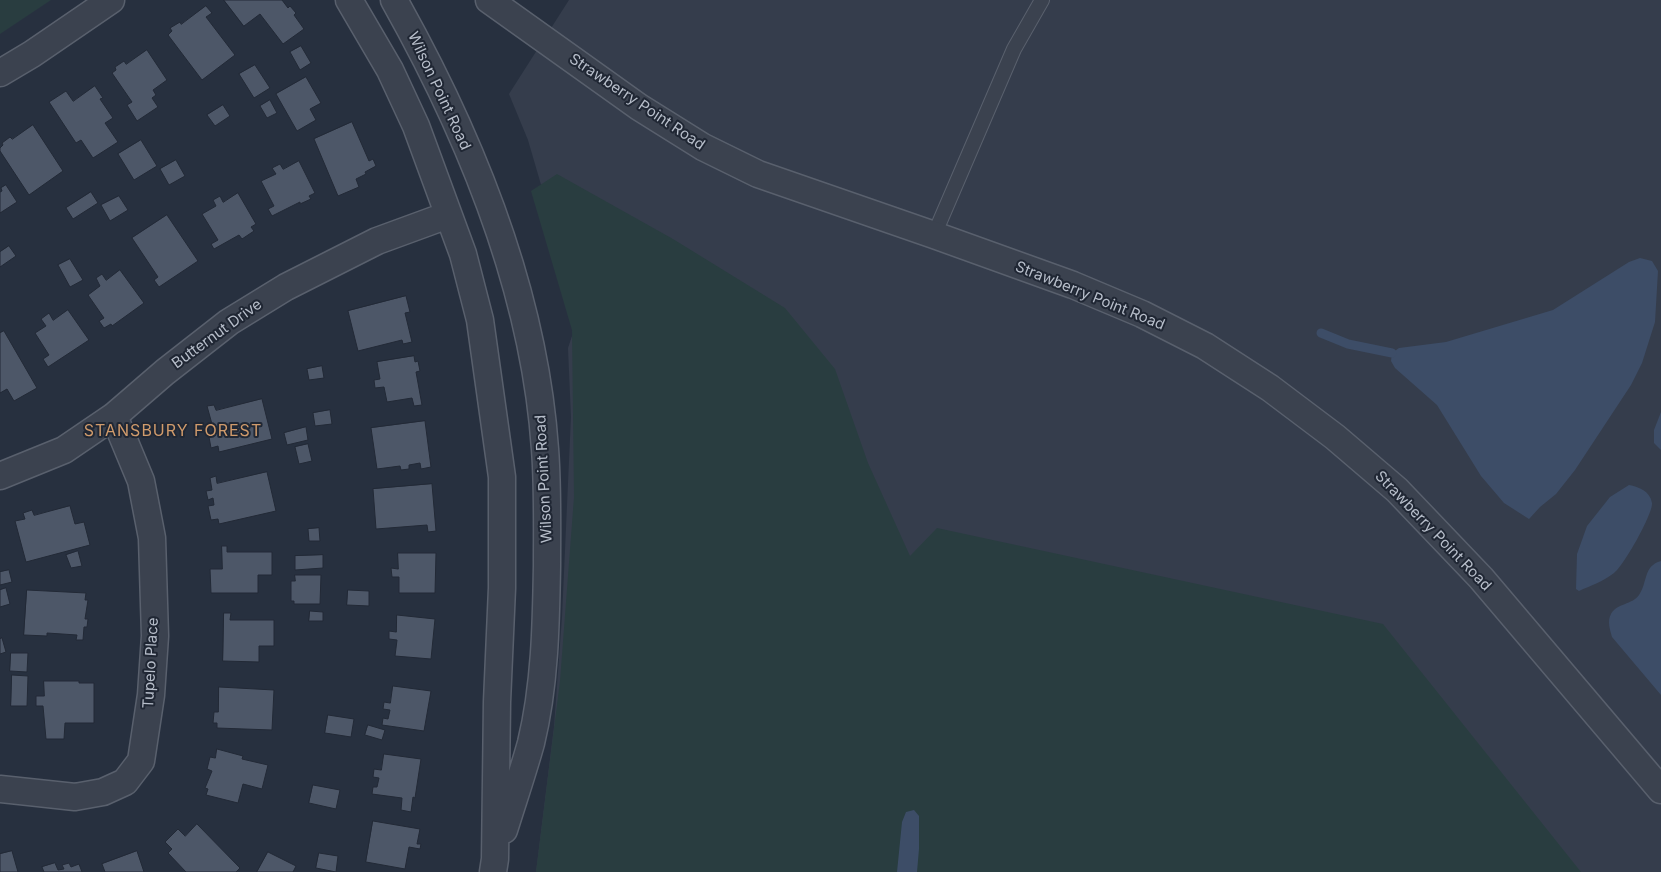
<!DOCTYPE html>
<style>
body{margin:0}
canvas{display:block;background:#27303f}
</style>
<canvas width="1661" height="872"></canvas>
<script>
const ctx = document.querySelector('canvas').getContext('2d');
ctx.lineJoin = 'round';
function paint(path, color) {
  ctx.fillStyle = color;
  ctx.fill(path, 'evenodd');
}
function strokePath(path, color, width, dash) {
  ctx.strokeStyle = color;
  ctx.lineWidth = width;
  ctx.lineCap = dash ? 'butt' : 'round';
  ctx.setLineDash(dash || []);
  ctx.stroke(path);
}
function write(font, color, halo, rows, align = 'center') {
  ctx.font = font + ' Inter,sans-serif';
  ctx.lineWidth = 4;
  ctx.setLineDash([]);
  ctx.textBaseline = 'middle';
  ctx.strokeStyle = halo;
  ctx.fillStyle = color;
  for (const [text, x, y, turn = 0] of rows) {
    ctx.save();
    ctx.translate(x, y);
    ctx.rotate((+turn || 0) * Math.PI / 180);
    ctx.textAlign = isNaN(turn) ? turn : align;
    if (halo) ctx.strokeText(text, 0, 0);
    ctx.fillText(text, 0, 0);
    ctx.restore();
  }
}
paint(new Path2D(`
 M569,0H1661V872H536L554,727L562,617L571,417L568,348L573,333L556,236L528,140L509,94Z`), '#353d4c');
paint(new Path2D(`
 M0,0H51L0,34Z
 M557,174L673,239L785,308L835,369L868,463L910,556L937,528L1383,624L1581,872H536L560,681L574,497L572,330L531,191Z`), '#293d40');
paint(new Path2D(`
 M1640,258L1652,261L1658,271L1655,322L1642,363L1631,385L1575,470L1556,494L1540,507L1529,519L1504,503L1481,476L1437,405L1395,368L1391,361L1392,353L1399,348L1446,342L1553,310L1629,262Z
 M1661,412V450L1654,443V430Z
 M1629,485C1639,487 1650,491 1652,503C1653,514 1623,567 1614,573C1604,581 1590,586 1579,591L1576,589L1577,554L1587,526L1610,497Z
 M1661,561V695L1612,637C1610,630 1607,621 1611,614C1617,603 1632,605 1639,595C1648,582 1643,566 1661,561Z
 M914,810L919,816V849L917,872H897L902,822L906,812Z`), '#3d4d67');
strokePath(new Path2D(`
 M1321,333L1348,344L1392,353`), '#3d4d67', 9);
const building = new Path2D(`
 M224,0H282L288,8L290,6L296,13L294,15L304,29L283,44L260,14L244,26Z
 M206,6L212,13L206,17L235,55L202,80L168,35L172,31L170,28L180,22L181,24Z
 M301,46L311,63L300,70L290,52Z
 M147,50L167,80L153,90L156,95L152,98L158,107L137,121L127,105L132,102L112,73L116,70L115,67L124,61L126,64Z
 M255,65L270,88L254,98L239,74Z
 M306,77L321,103L310,109L316,120L297,131L276,94Z
 M95,86L103,98L100,99L113,118L105,123L118,142L93,158L81,140L76,143L49,102L66,91L73,101Z
 M270,100L277,113L267,118L260,106Z
 M223,105L230,116L215,126L207,115Z
 M352,122L369,161L373,159L376,166L365,172L366,174L356,179L359,187L338,196L314,139Z
 M33,125L63,171L29,195L0,151V148L3,145L2,143L10,137L12,139Z
 M141,140L157,166L134,180L118,154Z
 M176,160L185,176L169,185L160,169Z
 M299,161L315,193L309,196L311,199L300,204V202L272,216L268,209L274,206L261,181L276,174L272,168L280,164L283,169Z
 M6,185L17,202L0,213V192L2,191L1,188Z
 M91,192L98,203L73,219L66,208Z
 M238,193L256,224L251,227L254,231L242,239L239,235L214,249L211,244L218,240L202,214L216,206L213,200L220,196L223,202Z
 M119,196L128,210L110,221L101,205Z
 M167,215L198,261L159,287L154,280L158,277L132,238Z
 M9,246L16,256L0,267V252Z
 M70,259L83,280L70,287L58,265Z
 M120,270L144,303L112,326L111,324L104,328L99,321L104,318L88,295L100,286L96,278L102,274L106,280Z
 M406,296L410,312L405,313L412,342L403,344L402,340L358,351L348,311Z
 M68,310L89,340L48,367L43,359L49,355L35,333L46,326L41,319L49,313L53,320Z
 M4,331L37,388L14,401L7,389L0,393V333Z
 M414,356L415,362L418,361L420,371L416,372L422,405L414,406L412,398L387,402L384,387L375,388L374,380L380,379L377,362Z
 M322,366L324,378L309,380L307,369Z
 M262,399L272,439L219,452L218,446L211,448L209,437L215,435L207,406L214,405L216,410Z
 M330,410L332,424L315,426L313,413Z
 M425,421L431,467L421,469L420,463L409,465V469L401,470L400,466L377,469L371,428Z
 M306,427L308,440L287,445L284,433Z
 M308,444L312,461L299,464L295,447Z
 M267,472L276,511L219,524L218,519L211,520L208,506L214,505L213,498L208,500L206,491L212,490L210,478L216,476L217,483Z
 M432,484L436,531L428,532L427,525L376,529L373,489Z
 M70,506L75,524L84,522L90,545L26,562L15,521L25,519L23,513L32,510L34,515Z
 M319,528L320,541H309L308,529Z
 M222,546H227V552H272V575H258V593H211L210,569H222Z
 M78,551L82,566L71,568L66,555Z
 M398,553H436L435,593H399V577H392L391,568L398,569Z
 M323,555V568L295,570V556Z
 M9,570L12,582L0,585V572Z
 M295,575H321L320,604H294V601H291V581H295Z
 M6,588L10,604L0,607V590Z
 M27,590L86,593L85,600H88L85,619H88L87,627H84L83,640H76L77,635L47,633V636L24,635Z
 M348,590L369,591V606L347,605Z
 M310,611L323,612V621H309Z
 M224,613H231L230,620H274V646H259V662L223,661Z
 M397,615L435,619L431,659L395,656L397,640L389,639V631L396,632Z
 M2,638L6,652L0,654V639Z
 M11,653H28L27,672L10,671Z
 M12,675L28,676L27,706H11Z
 M44,681H79V683H94V723H65L64,739H46L43,706H36V696H44Z
 M393,686L431,691L424,731L382,725L383,718L388,719L390,710L383,709L384,702L390,703Z
 M219,687L274,690L272,730L217,728V723H213L214,712H218Z
 M328,715L354,719L351,737L325,733Z
 M368,725L385,730L382,740L365,735Z
 M217,749L243,756L242,759L268,765L262,789L243,784L238,803L206,795L208,789L205,788L212,771L207,769L210,757L215,758Z
 M384,754L421,759L415,798L413,797L411,812L401,810L402,798L372,794L373,787H377L379,778L373,777L374,769L381,770Z
 M313,785L340,790L336,809L309,803Z
 M373,821L420,829L417,844H421L420,849L409,847L405,869L366,862Z
 M197,824L240,868L236,872H186L168,853L172,849L165,842L178,829L185,836Z
 M12,851L18,872H0V854Z
 M137,851L144,872H105L102,864Z
 M268,852L296,866L293,872H257Z
 M319,853L338,856L336,872L316,868Z
 M55,863L58,870L64,869L62,865L69,863L71,867L79,864L82,872H44L42,867Z`);
paint(building, '#4d5768');
strokePath(building, '#222936', 1);
const lane = new Path2D(`
 M934,235L1014,49L1042,0`);
const street = new Path2D(`
 M349,0L390,70L416,126L463,254L480,320L502,477V588L497,702L495,859L493,872
 M394,0C471,137 534,290 545,449C548,488 547,527 547,566C546,625 545,685 531,743C523,772 513,801 504,830
 M489,0L639,107L703,147L758,174L934,235L1073,285L1142,314L1205,346L1270,388L1335,437L1397,490L1481,578L1661,790
 M0,73L32,54L111,0
 M0,476L64,450L114,416L165,372L229,322L286,287L377,241L448,215
 M0,789L75,797L103,792L125,782L141,761L151,695L155,636L152,538L141,481L114,416`);
strokePath(lane, '#59606d', 16);
strokePath(street, '#59606d', 29);
strokePath(lane, '#3b424f', 14);
strokePath(street, '#3b424f', 26);
write('15px', '#b7beca', '#202734', [
 ["Wilson Point Road",439,91,65],
 ["Strawberry Point Road",637,102,34],
 ["Strawberry Point Road",1090,296,22],
 ["Butternut Drive",217,334,-36],
 ["Wilson Point Road",544,479,-93],
 ["Strawberry Point Road",1433,531,46],
 ["Tupelo Place",151,663,-87]
]);
ctx.letterSpacing = '1px';
write('16px', '#d09b6c', '#202734', [
 ["STANSBURY FOREST",173,431]
]);
ctx.letterSpacing = '0px';
</script>
